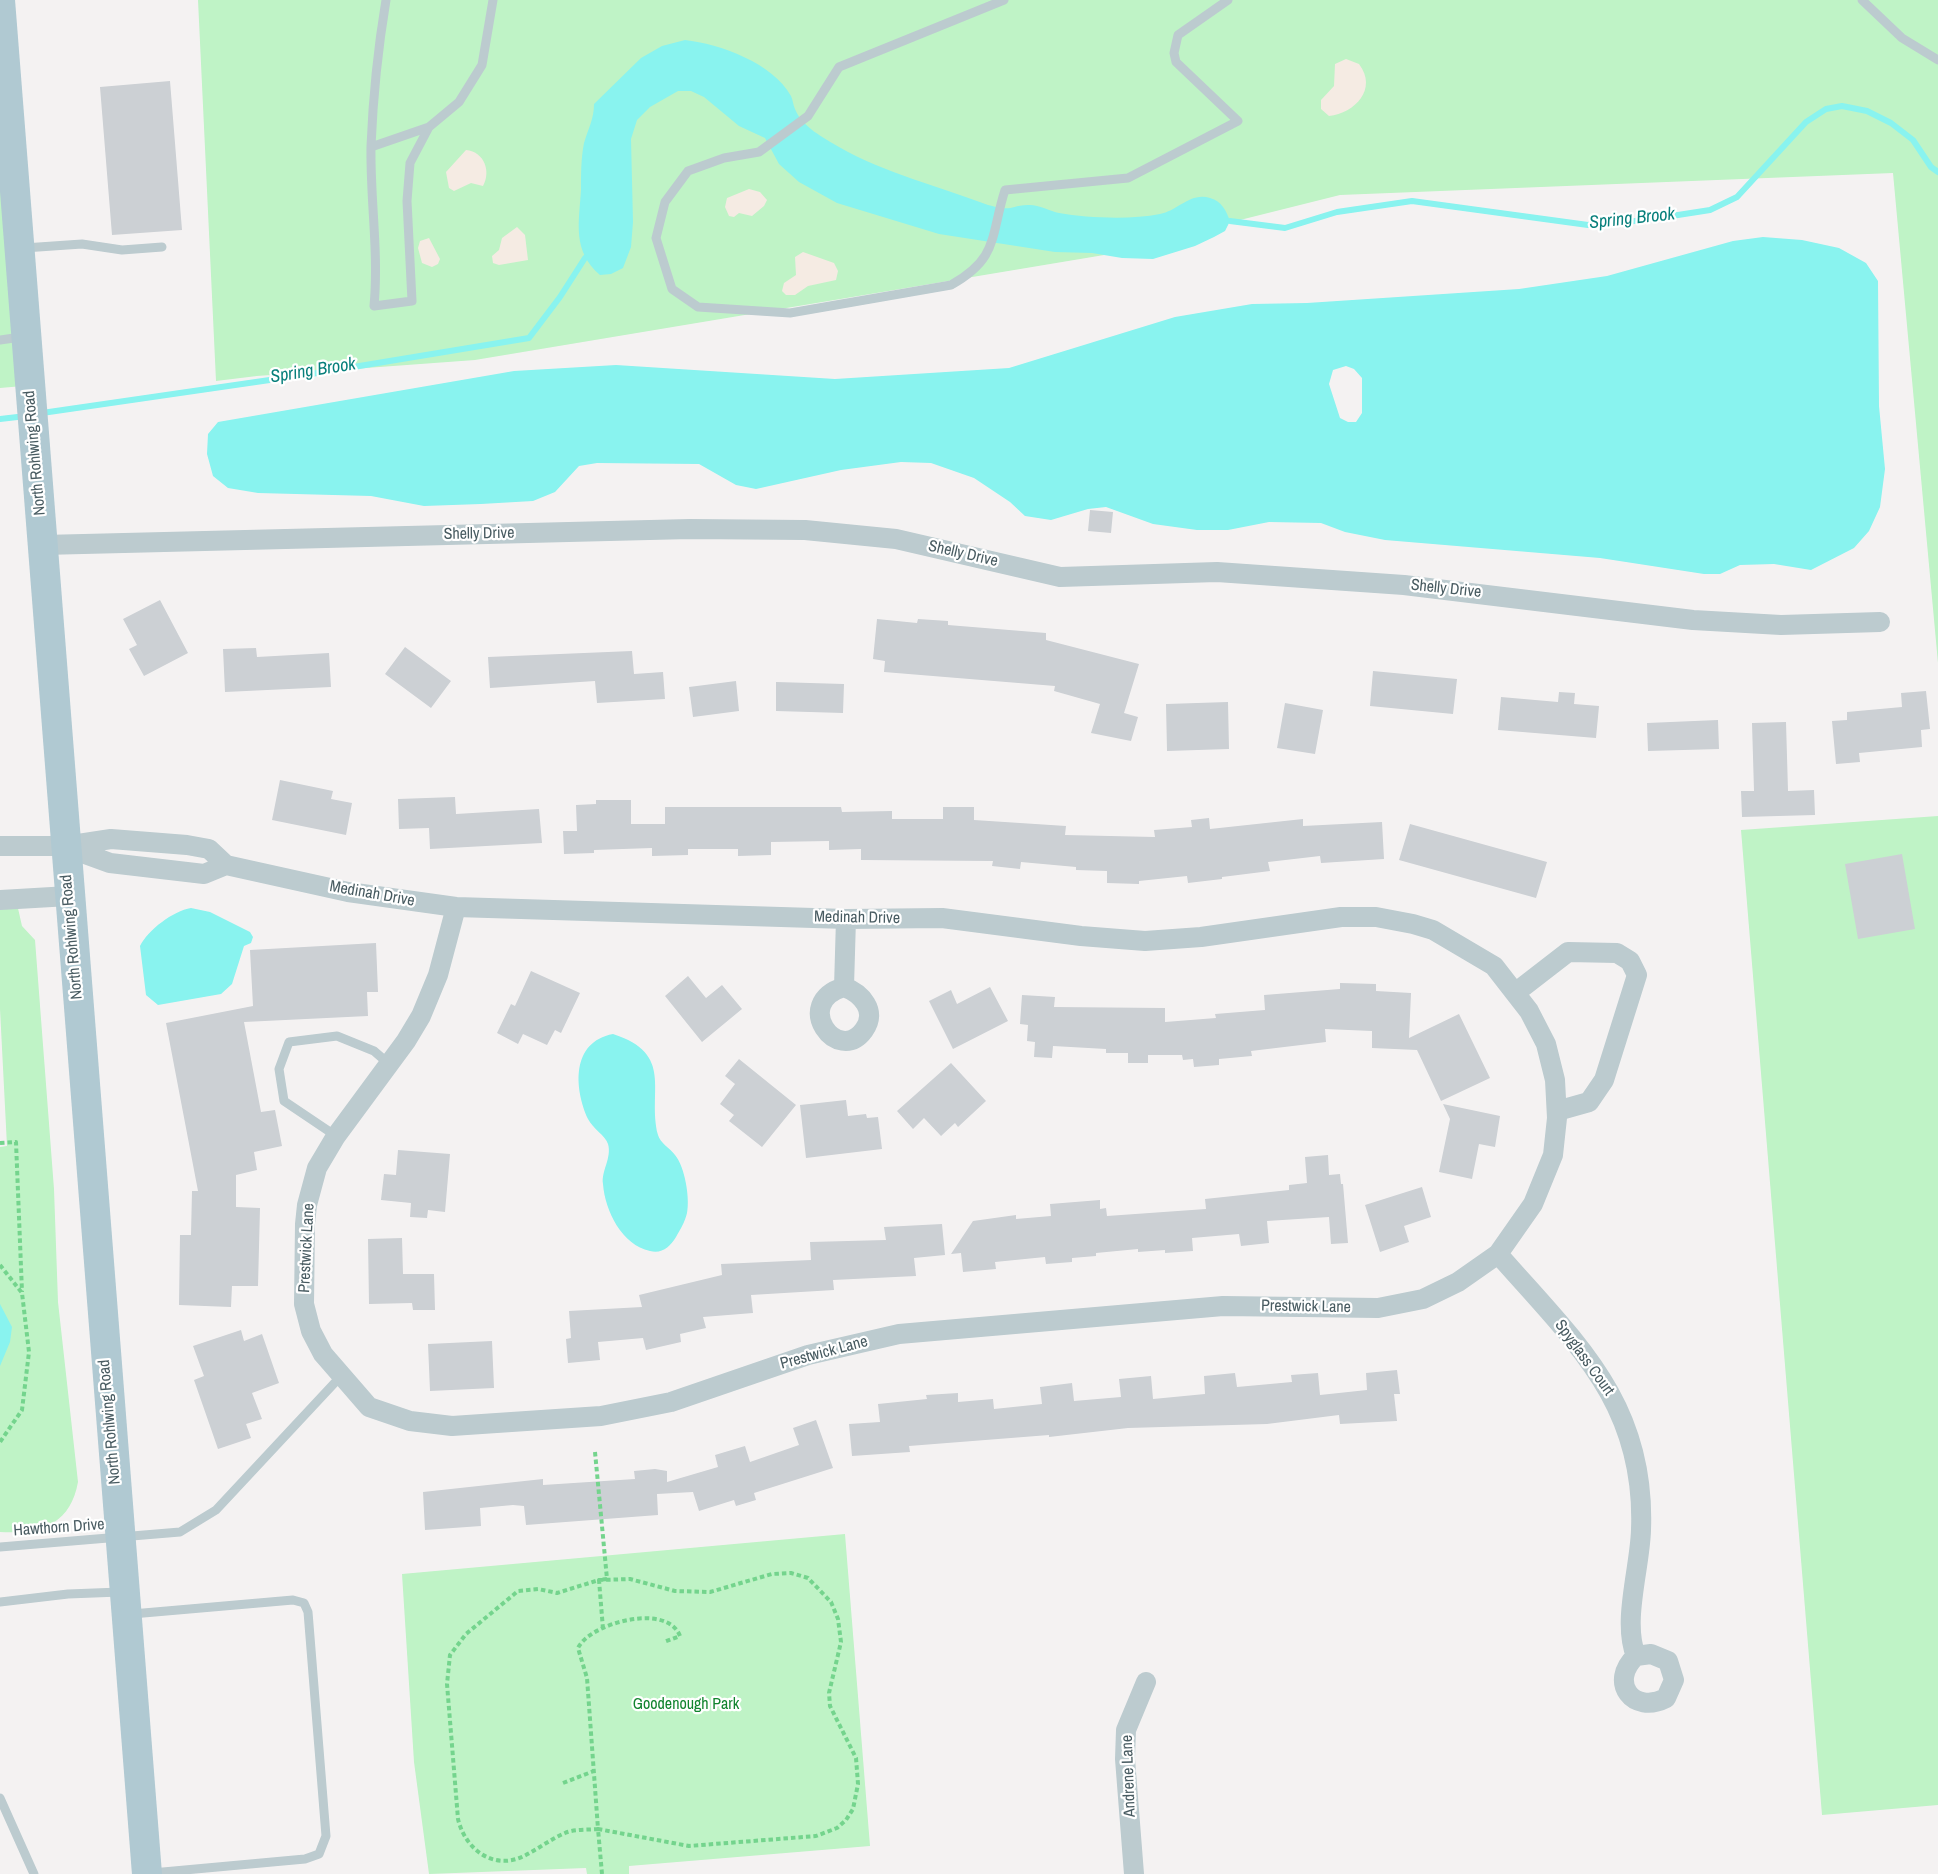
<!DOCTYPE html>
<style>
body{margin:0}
canvas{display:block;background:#f4f2f2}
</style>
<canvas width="1938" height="1874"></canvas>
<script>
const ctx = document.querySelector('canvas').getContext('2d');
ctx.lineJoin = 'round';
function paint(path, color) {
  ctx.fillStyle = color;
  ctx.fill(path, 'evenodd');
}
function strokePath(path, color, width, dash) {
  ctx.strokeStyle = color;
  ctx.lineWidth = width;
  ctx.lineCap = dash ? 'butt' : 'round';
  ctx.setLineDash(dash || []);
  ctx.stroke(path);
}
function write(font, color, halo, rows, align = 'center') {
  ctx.font = font + ' "Archivo Narrow",sans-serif';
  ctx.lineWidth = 4.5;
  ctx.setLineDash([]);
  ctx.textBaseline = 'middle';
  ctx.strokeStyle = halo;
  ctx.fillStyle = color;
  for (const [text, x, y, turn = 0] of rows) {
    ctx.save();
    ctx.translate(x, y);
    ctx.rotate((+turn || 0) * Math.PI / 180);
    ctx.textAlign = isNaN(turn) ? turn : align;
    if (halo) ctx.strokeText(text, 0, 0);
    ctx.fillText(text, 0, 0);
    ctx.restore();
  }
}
paint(new Path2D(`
 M198,0H1938V663L1893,173L1340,195L1208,228L1158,246L475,360L257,376L216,381Z
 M0,56L23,386L0,388Z
 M1938,816V1805L1822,1815L1741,830Z
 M17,904L22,926L35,940L54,1189L58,1302L78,1482C70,1526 39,1534 0,1532V1147L7,1146L0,1009V906Z
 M845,1534L870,1846L629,1866V1874H587L586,1868L429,1874L414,1762L402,1574Z`), '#bff3c6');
paint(new Path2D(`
 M1346,59L1359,64C1378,89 1355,113 1329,116L1321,109V100L1334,86L1335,64Z
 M466,150C485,152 491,172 483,186L471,183L454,191L449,188L446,172Z
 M749,189L760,192L767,200L764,206L752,216L739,213L734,217L729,216L725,207L727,198Z
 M517,227L525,235L528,260L499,265L493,263L492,256L499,250L502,238Z
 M429,238L440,259L438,264L432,267L422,263L418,248L420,241Z
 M803,252L834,263L838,271L836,280L808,286L795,295H786L782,291L784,283L796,275L795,257Z`), '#f5ebe3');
paint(new Path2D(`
 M685,40C720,44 773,63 791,96C793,100 793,105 795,109C802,127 824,138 839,147C884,173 941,187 988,205C1013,212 1008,206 1028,205C1037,204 1050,211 1059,213C1088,218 1130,220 1160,214C1178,211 1190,192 1210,198C1222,201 1226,211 1230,221L1225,231L1214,237L1195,246L1153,259L1122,258L1092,253L1055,252L939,234L837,203L799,182L779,164L765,138L739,126L704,97L691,91H678L650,107L637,120L631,139L633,222L631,247L623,268L611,274L600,275C572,251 579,223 581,190C581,174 581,158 584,143C588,129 594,119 594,104L641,58L662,46Z
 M1763,237L1802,240L1839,248L1866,263L1878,281L1879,406L1885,469L1880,507L1869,531L1854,548L1811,570L1774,564L1740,565L1720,574H1704L1600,558L1385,540L1345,532L1321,523L1269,522L1228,530H1197L1153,524L1106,507L1088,509L1051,520L1025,516L1010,502L974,478L931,463L901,462L841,470L756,489L736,485L699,464L597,463L579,466L555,492L533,501L481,504L424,506L371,496L258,493L228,488L213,476L207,454L208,434L218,422L514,371L616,365L835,379L1009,368L1175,317L1252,304L1307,303L1519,289L1607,276L1733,241ZM1346,366L1354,369L1362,378V413L1356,422H1348L1340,418L1329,384L1333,370Z
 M191,908L210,912L250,932L253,937L251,943L244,946L232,984L221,994L158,1005L146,995L140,946C148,930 173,911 191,908Z
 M613,1034C675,1054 647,1091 658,1135C660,1143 670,1148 675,1155C685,1167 690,1198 687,1213C685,1222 680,1230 676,1237C670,1247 662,1254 650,1251C622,1245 605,1211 603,1184C601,1171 612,1158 608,1144C605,1135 593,1129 588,1119C574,1088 571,1042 613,1034Z
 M0,1304L12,1327L10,1342L0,1366Z`), '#89f3ef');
strokePath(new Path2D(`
 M1230,221L1285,228L1337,212L1412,201L1588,225L1646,220L1710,210L1737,197L1806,122L1826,109L1842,106L1867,111L1891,123L1913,140L1931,167L1938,172
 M42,413L311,374L529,338L560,297L585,258
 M0,419L26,416`), '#89f3ef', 6);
paint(new Path2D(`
 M170,81L182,230L112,235L100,87Z
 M1090,510L1113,512L1111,533L1088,531Z
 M160,600L188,653L144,676L129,649L137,645L123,619Z
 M877,619L917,623L918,619L948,621V625L1046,633V640L1139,664L1124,713L1138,717L1131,741L1091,733L1100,704L1054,691L1055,686L884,672L885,661L873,659Z
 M405,647L451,681L431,708L385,674Z
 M256,648L257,657L329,653L331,687L225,692L223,649Z
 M632,651L634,674L663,672L665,699L597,703L595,681L490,688L488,657Z
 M1373,671L1457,679L1453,714L1370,706Z
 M736,681L739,711L693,717L689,687Z
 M776,682L844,684L843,713L776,711Z
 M1926,691L1930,729L1921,730L1922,747L1859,753L1860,762L1836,764L1832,721L1847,720V712L1902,707L1901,693Z
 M1559,692L1575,693L1574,704L1599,706L1596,738L1498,730L1501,697L1558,702Z
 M1228,702L1229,749L1167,751L1166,704Z
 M1285,703L1323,710L1315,754L1277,748Z
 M1718,720L1719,749L1648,751L1647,723Z
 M1786,722L1788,791L1814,790L1815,815L1742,817L1741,791H1754L1752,723Z
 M280,780L333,791L331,799L352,803L346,835L272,820Z
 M455,797L456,814L539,809L542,843L430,849L429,828L399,829L398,799Z
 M596,800H631V824H665V807H841L842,812L892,811V819H943V807H974V820L1066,826L1065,835L1155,837L1154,830L1192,827L1191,820L1209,818L1210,829L1303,819V826L1382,822L1384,859L1321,863L1320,856L1268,862L1270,871L1222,877V879L1188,883L1187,876L1139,881V884L1107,883V871L1076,870V867L1021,862L1020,869L992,866L993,861L861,860V849L829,850V841L771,842V855L738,856V849H688V855L652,856V848L594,850V853L564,854L563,831H577L576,805L596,804Z
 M1410,824L1547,862L1536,898L1399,860Z
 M1902,854L1915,929L1858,939L1845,864Z
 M376,943L378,992H367L368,1016L244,1022L261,1112L275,1110L282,1146L254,1152L257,1170L236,1175V1207L260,1208L258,1286H232L231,1307L179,1305L180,1235H191L192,1191H198L166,1023L253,1006L250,950Z
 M531,971L580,993L561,1033L555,1030L547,1045L523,1034L518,1044L497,1033L511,1004L515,1006Z
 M688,976L706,998L722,985L742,1009L702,1042L665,996Z
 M1340,983L1376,984V991L1411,993L1409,1038L1459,1014L1490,1078L1441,1101L1417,1050L1372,1048V1031L1325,1029L1326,1042L1251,1051L1252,1056L1219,1059V1065L1194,1067L1193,1059L1183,1060L1182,1055H1148V1063H1128V1053H1106V1049L1053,1046L1052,1058L1034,1057L1035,1042L1027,1041L1028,1025L1020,1024L1022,995L1055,997L1054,1007L1165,1008V1022L1216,1018L1215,1014L1265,1010L1264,995L1340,989Z
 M990,987L1008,1021L953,1049L929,1001L951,990L957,1004Z
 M739,1059L796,1105L762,1147L729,1121L734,1115L720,1104L735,1084L725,1076Z
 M951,1063L986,1101L958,1127L955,1123L941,1136L924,1118L913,1129L897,1111Z
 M846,1100L848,1116L866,1114L867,1118L878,1117L882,1149L806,1158L800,1105Z
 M1443,1104L1500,1116L1495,1147L1479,1144L1472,1179L1439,1172L1450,1119Z
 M398,1150L450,1154L445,1212L428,1210L427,1218L410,1217L411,1203L381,1200L384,1174L396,1175Z
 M1328,1155L1329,1175L1340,1174L1341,1184H1343L1348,1243L1331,1244L1329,1217L1267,1221L1269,1243L1241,1246L1239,1234L1192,1238L1193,1251L1165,1253V1250L1138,1252V1249L1096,1253V1256L1072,1258V1262L1046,1264L1045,1257L995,1262L996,1269L963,1272L961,1253L951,1254L973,1221L1016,1215V1219L1051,1216L1050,1204L1100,1200V1209L1106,1208L1107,1216L1206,1209L1205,1199L1289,1190V1185L1307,1183L1305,1157Z
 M1422,1187L1431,1217L1404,1226L1409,1242L1380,1252L1365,1205Z
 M942,1224L945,1255L914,1258L916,1276L833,1280L834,1290L751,1295L753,1313L703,1317L706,1328L680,1334L681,1342L646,1350L643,1338L598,1342L600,1360L568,1363L566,1339L571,1338L569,1311L642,1307L639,1295L722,1275L721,1264L811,1260L810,1242L886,1240L884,1227Z
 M402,1238L403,1274H434L435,1310H413L412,1303L369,1304L368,1239Z
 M241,1330L244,1341L262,1334L279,1383L252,1393L262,1419L246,1424L251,1438L218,1449L194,1380L204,1376L193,1346Z
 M492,1341L494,1388L430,1391L428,1344Z
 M1397,1370L1400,1394H1394L1397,1421L1340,1424L1339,1415L1267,1424L1128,1428L1049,1437V1435L909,1446L910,1452L852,1456L849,1424L880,1422L878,1404L927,1399L926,1395L958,1393V1402L993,1399L994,1409L1042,1404L1040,1387L1072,1383L1074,1401L1121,1397L1119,1379L1151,1376L1153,1399L1205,1394L1204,1376L1235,1373L1237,1387L1292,1382L1291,1375L1318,1373L1320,1395L1367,1390L1366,1373Z
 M816,1420L833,1468L754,1493L756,1500L736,1506L734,1500L699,1511L693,1492L657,1494L658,1515L526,1525L524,1506L513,1505L480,1508L481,1526L425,1530L423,1492L543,1479V1485L635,1479L634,1471L655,1469L667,1471V1482L718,1467L715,1455L745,1446L750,1462L799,1445L793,1428Z`), '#ccd0d4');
strokePath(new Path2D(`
 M0,1143L16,1142L22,1292
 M0,1265L22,1293L29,1352L22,1410L0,1442
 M595,1452L607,1579L599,1580L603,1629
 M563,1783L594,1771
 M602,1874L598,1829L689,1846L816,1836L837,1828L846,1820L853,1809L858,1784L856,1758L830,1706L829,1693L841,1642L838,1619L831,1602L808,1578L791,1573L772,1574L710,1592L675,1591L630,1579L599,1580L557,1593L538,1589L518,1591L466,1634L450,1655L447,1684L458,1819C465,1849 493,1871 524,1856C538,1849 551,1839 565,1833C574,1829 588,1830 598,1829L587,1678L578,1648C590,1623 667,1602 680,1636L664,1642`), '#74d48d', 4, [4.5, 3]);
strokePath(new Path2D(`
 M1004,0L839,67L808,116L759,152L724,158L688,171L665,202L656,238L672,289L698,307L790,313L951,285C999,258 990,237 1005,190L1128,178L1238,121L1176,62L1174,53L1178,35L1228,0
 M1862,0L1902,38L1938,60
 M429,127L459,102L482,65L493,0
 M371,147L429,127L410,163L407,201L412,301L374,306C379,252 370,199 371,146C373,97 378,48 386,0
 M24,248L82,244L122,250L162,247
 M0,340L21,337
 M336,1136L284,1101L279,1069L289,1042L337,1036L374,1051L389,1064
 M0,1547L180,1532L216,1510L341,1376
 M0,1602L68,1594L120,1592
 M132,1614L293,1600L304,1603L308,1612L326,1836L319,1854L305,1859L152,1873
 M0,1798L34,1874`), '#bccbcf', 9);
strokePath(new Path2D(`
 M43,545L690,529L805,530L896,539L1060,577L1217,572L1404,585L1693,620L1781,625L1880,622
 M0,846H65L111,839L187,845L209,849L226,865L348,892L456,907L846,919L942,918L1081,936L1145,941L1201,937L1341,917H1376L1413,924L1433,930L1494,966L1529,1011L1546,1044L1555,1080L1557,1118L1553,1155L1533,1204L1498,1254L1458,1282L1423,1299L1378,1308L1223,1306L899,1334L808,1355L671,1402L601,1416L452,1426L410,1421L369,1407L323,1354L311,1331L304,1304L305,1224L307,1205L317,1168L336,1136L406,1041L421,1016L438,975L456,907
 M66,847L110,863L204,874L226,865
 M0,900L69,896
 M844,987C861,993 878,1011 864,1030C838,1066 791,1003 844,987L846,919
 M1515,993L1568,952L1617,953L1630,961L1637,975L1604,1080L1589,1102L1557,1111
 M1498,1254C1575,1342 1646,1403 1641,1530C1640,1568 1622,1622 1636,1656C1608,1682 1633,1715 1666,1698L1674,1680L1668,1661L1651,1654L1636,1656
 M1134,1874L1125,1759L1126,1730L1146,1682`), '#bccbcf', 20);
strokePath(new Path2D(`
 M0,0L147,1874`), '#b0c9d2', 30);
write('16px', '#485b61', '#fff', [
 ["North Rohlwing Road",35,453,-95],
 ["Shelly Drive",479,534,-1],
 ["Shelly Drive",963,554,13],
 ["Shelly Drive",1446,589,6],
 ["Medinah Drive",372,894,10],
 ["Medinah Drive",857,918,1],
 ["North Rohlwing Road",72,937,-95],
 ["Prestwick Lane",307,1248,-87],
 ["Prestwick Lane",1306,1307,1],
 ["Prestwick Lane",824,1353,-15],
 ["Spyglass Court",1584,1358,54],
 ["North Rohlwing Road",110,1422,-95],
 ["Hawthorn Drive",59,1528,-4],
 ["Andrene Lane",1129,1776,-92]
]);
write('16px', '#11842e', '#fff', [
 ["Goodenough Park",686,1705]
]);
write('italic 18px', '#077f7b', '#fff', [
 ["Spring Brook",1632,219,-6],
 ["Spring Brook",313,371,-9]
]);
</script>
